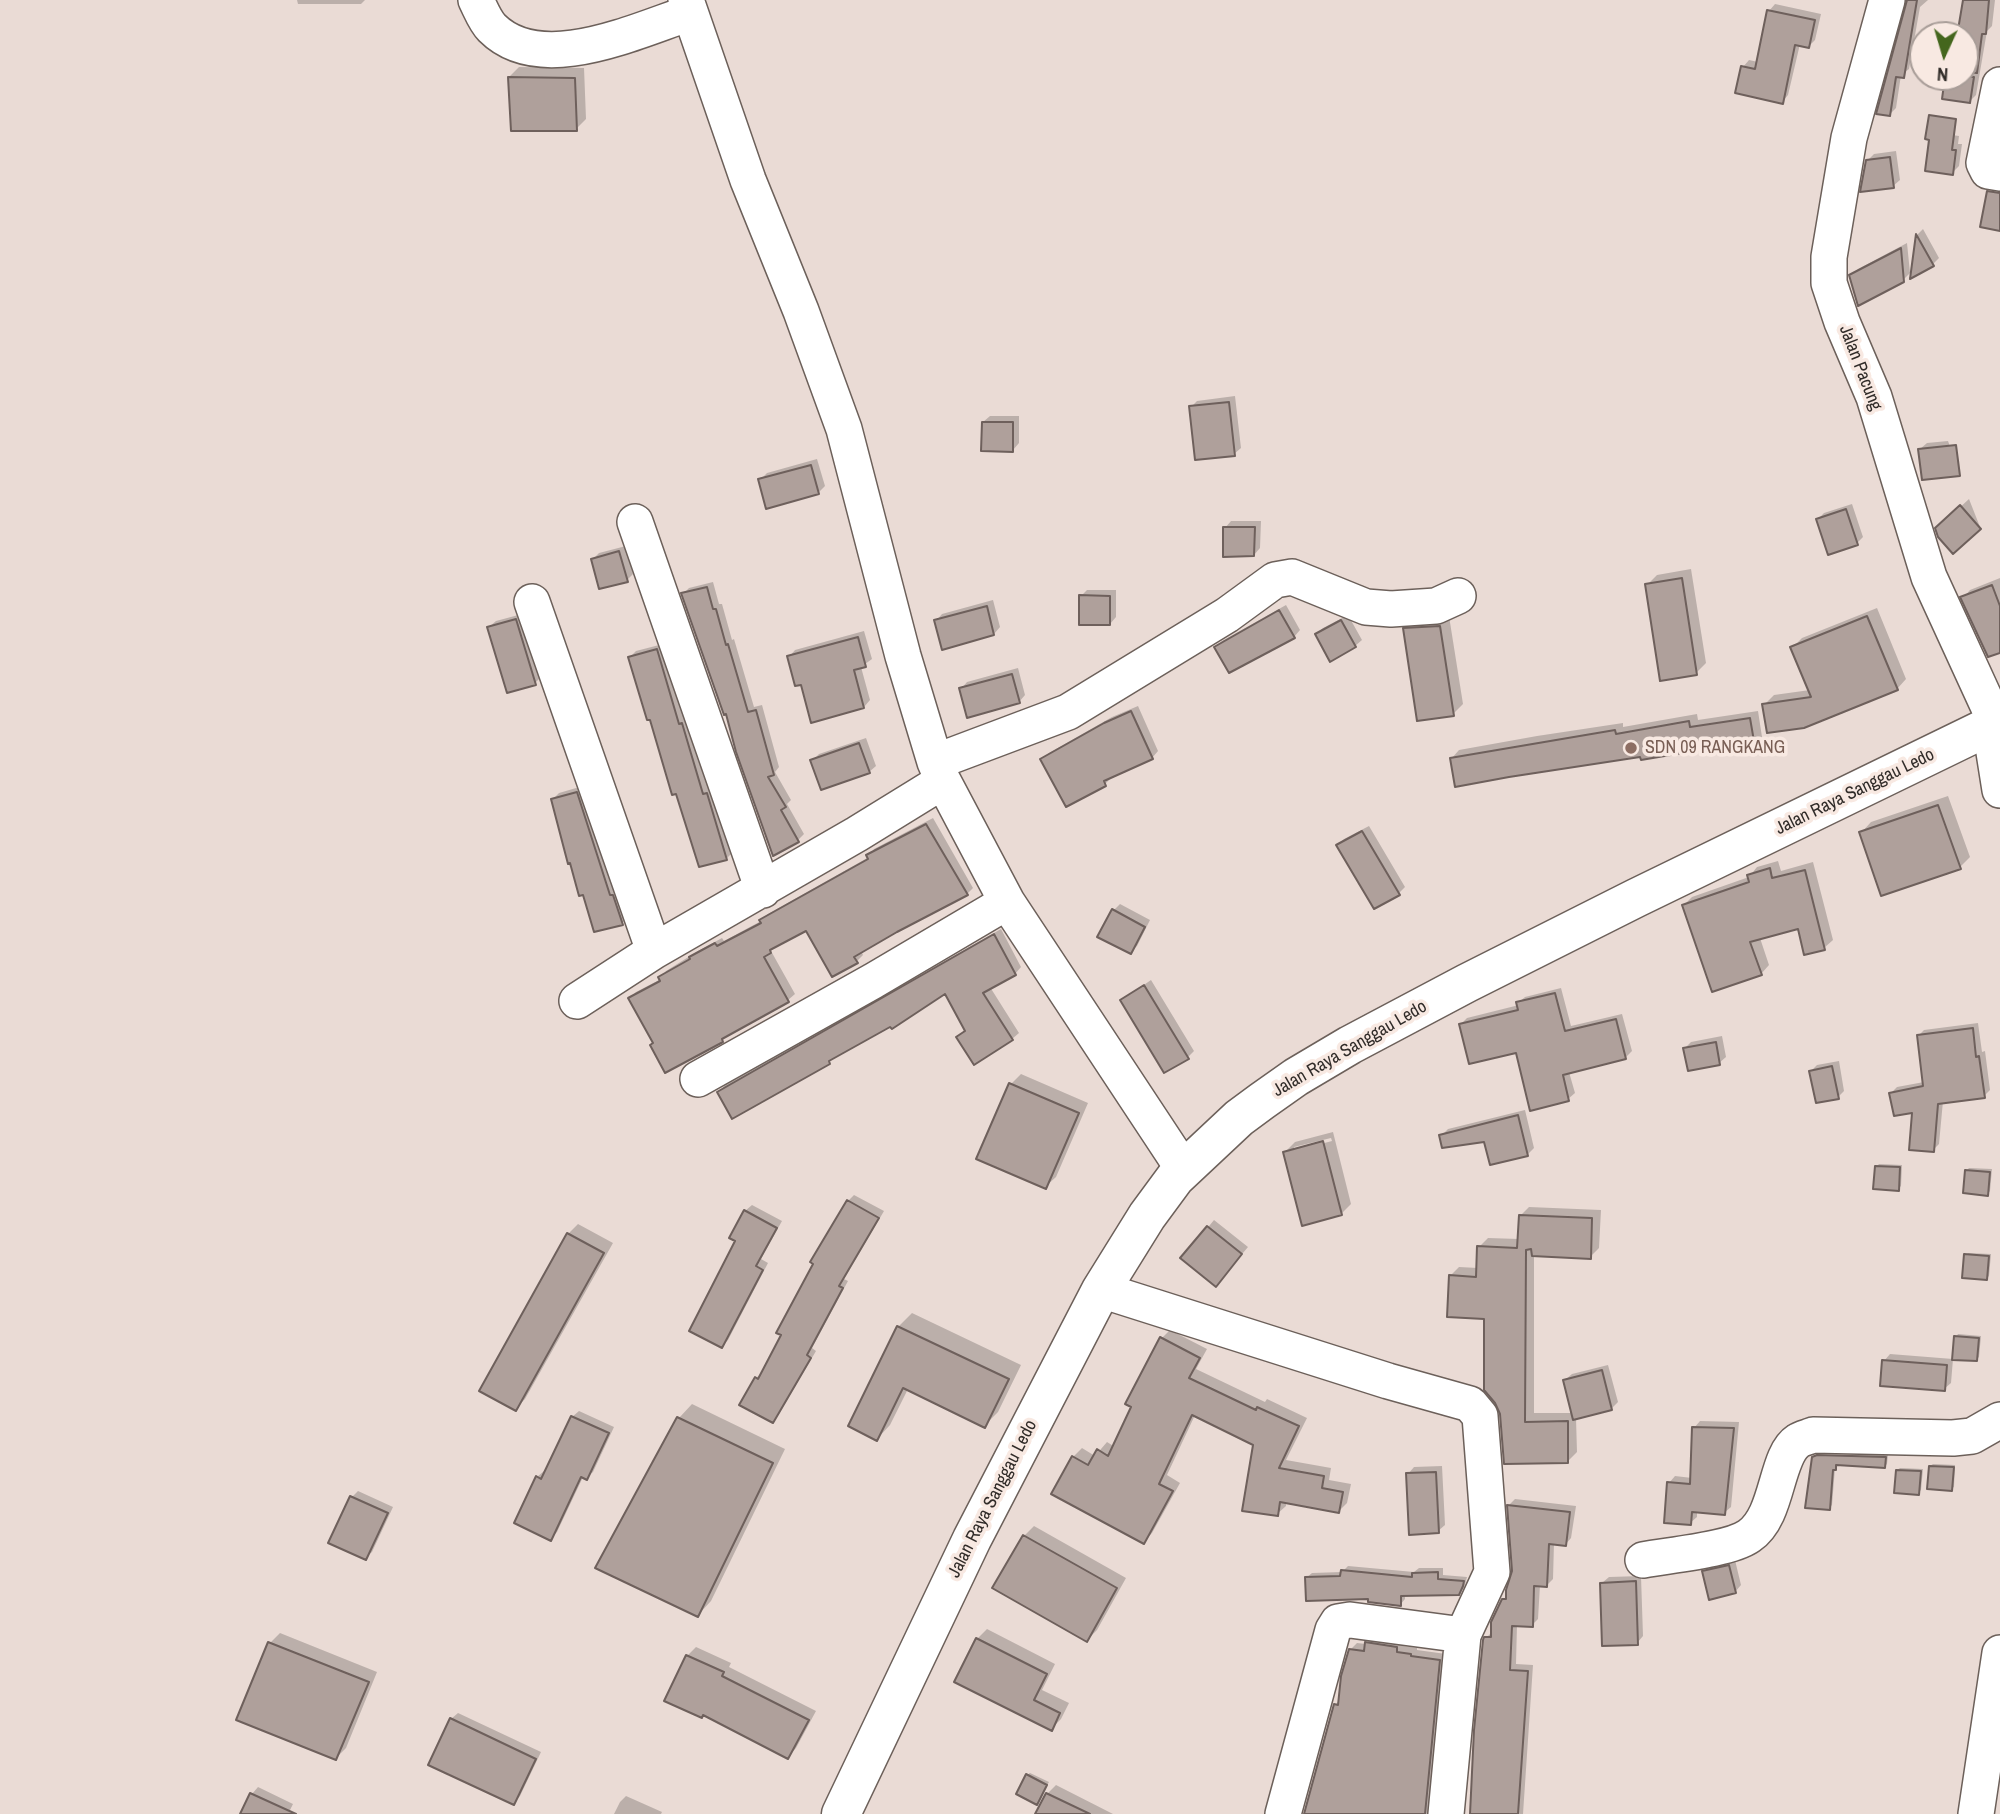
<!DOCTYPE html>
<style>
body{margin:0}
#map{position:relative;width:2000px;height:1814px;overflow:hidden;background:#eadbd5;font-family:"Archivo Narrow",sans-serif}
canvas{display:block}
.north{position:absolute;left:1909px;top:21px;width:70px;height:70px;box-sizing:border-box;background:#f8e9e2;border:2px solid #a89d98;border-radius:50%;rotate:184deg;font-size:19px;font-weight:700;line-height:28px;text-align:center;color:#312c29}
.north::after{content:'';display:block;margin:auto;width:24px;height:32px;background:#44661d;clip-path:polygon(50% 0,100% 100%,50% 72%,0 100%)}
</style>
<div id="map">
<canvas width="2000" height="1814"></canvas>
<div class="north">N</div>
</div>
<script>
const ctx = document.querySelector('canvas').getContext('2d');
ctx.lineJoin = 'round';
function paint(path, color) {
  ctx.fillStyle = color;
  ctx.fill(path, 'evenodd');
}
function strokePath(path, color, width, dash) {
  ctx.strokeStyle = color;
  ctx.lineWidth = width;
  ctx.lineCap = dash ? 'butt' : 'round';
  ctx.setLineDash(dash || []);
  ctx.stroke(path);
}
function write(font, color, halo, rows, align = 'center') {
  ctx.font = font + ' "Archivo Narrow",sans-serif';
  ctx.lineWidth = 7;
  ctx.setLineDash([]);
  ctx.textBaseline = 'middle';
  ctx.strokeStyle = halo;
  ctx.fillStyle = color;
  for (const [text, x, y, turn = 0] of rows) {
    ctx.save();
    ctx.translate(x, y);
    ctx.rotate((+turn || 0) * Math.PI / 180);
    ctx.textAlign = isNaN(turn) ? turn : align;
    if (halo) ctx.strokeText(text, 0, 0);
    ctx.fillText(text, 0, 0);
    ctx.restore();
  }
}
paint(new Path2D(`
 M297,0H365L361,4H298Z
 M1908,0H1928L1920,7L1909,69L1901,75L1896,108L1890,114Z
 M1965,0H1995L1992,26L1987,31L1976,95L1970,101L1951,77H1965V35H1958Z
 M1775,4L1821,14L1815,40L1809,46L1800,44L1788,95L1782,102L1743,67L1749,60L1758,62L1769,11Z
 M519,67L584,68L586,119L576,129L509,77Z
 M1938,133L1959,136L1958,144H1962L1959,166L1952,173Z
 M1896,151L1900,180L1893,186L1867,161L1874,154Z
 M1923,229L1939,258L1933,264L1912,276L1918,234Z
 M1907,243L1910,273L1903,280L1851,276L1858,269Z
 M1235,396L1241,448L1234,454L1191,407L1197,401Z
 M990,416H1019V443L1013,450L983,422Z
 M1948,441L1958,469L1920,449L1927,443Z
 M817,459L825,486L818,493L760,480L767,473Z
 M1969,499L1980,527L1973,534L1944,522Z
 M1852,504L1863,537L1857,543L1818,519L1824,513Z
 M1231,521H1261L1260,548L1254,555L1225,528Z
 M626,546L633,574L627,580L593,559L599,553Z
 M1691,569L1706,663L1696,673L1647,585L1657,575Z
 M2000,578V651L1963,598L1970,590Z
 M713,582L719,604H722L732,640L734,639L754,707L762,705L779,767L775,772L791,800L787,804L804,834L798,840L774,853L728,712L683,594L689,588Z
 M1087,590H1116V617L1110,624L1081,596Z
 M993,600L1000,627L994,634L936,621L942,614Z
 M1286,605L1300,630L1294,637L1216,647L1222,641Z
 M1877,608L1906,679L1897,689L1764,705L1774,695L1810,690L1792,648L1802,638Z
 M522,614L541,677L535,683L489,627L496,621Z
 M1348,615L1362,640L1355,646L1317,634L1323,628Z
 M1449,616L1463,704L1453,714L1404,629L1414,619Z
 M864,631L872,659L861,667L870,700L864,707L802,683L789,657L795,650Z
 M663,644L709,789L713,788L733,852L727,858L700,865L690,829H687L677,792L630,657L636,651Z
 M1018,668L1025,695L1019,702L961,689L967,682Z
 M1138,706L1158,751L1152,758L1111,778L1105,784L1043,759L1049,753L1112,717Z
 M1758,711L1762,737L1754,745L1452,758L1459,750L1537,736L1623,723V727L1697,714L1698,720Z
 M866,738L876,766L869,772L812,761L819,754Z
 M583,786L629,917L622,923L553,799L559,793Z
 M1948,796L1970,857L1960,867L1861,833L1871,822Z
 M933,818L973,888L967,894L861,951L863,955L857,961L806,929L778,944L771,951L795,994L788,1000L729,1033L722,1040L654,1043L630,998L636,992L661,979L666,971L698,951L722,938L724,941L761,921L768,914L869,857L874,849Z
 M1369,826L1405,887L1399,893L1338,845L1344,839Z
 M1778,861L1781,871L1813,862L1833,940L1824,948L1799,926L1760,938L1769,965L1761,974L1684,905L1692,897L1749,877L1757,867Z
 M1120,904L1150,920L1137,946L1130,952L1114,910Z
 M1001,929L1021,967L1015,974L990,987L1019,1033L1012,1039L959,1037L966,1030L946,992L836,1056L829,1062L719,1092L725,1085Z
 M1151,980L1194,1051L1188,1057L1122,1000Z
 M1561,988L1571,1026L1622,1014L1632,1051L1625,1058L1569,1072L1575,1093L1568,1099L1517,1050L1460,1025L1467,1018L1519,1005L1518,1003L1525,997Z
 M1978,1023L1982,1052L1985,1051L1990,1090L1984,1096L1943,1101L1939,1144L1933,1150L1914,1110L1891,1093L1897,1087L1924,1082L1919,1035L1924,1030Z
 M1722,1036L1726,1057L1719,1063L1685,1048L1691,1042Z
 M1839,1061L1844,1091L1838,1097L1811,1071L1817,1065Z
 M1021,1074L1088,1103L1056,1177L1045,1187L1011,1084Z
 M1525,1110L1534,1148L1528,1154L1491,1163L1485,1140L1441,1136L1448,1129Z
 M1333,1132L1351,1204L1341,1214L1285,1152L1295,1142ZM1331,1138L1332,1141L1294,1151V1147Z
 M1879,1164L1902,1165L1901,1186L1898,1189L1877,1166Z
 M1969,1168L1992,1169L1990,1191L1988,1194L1966,1171Z
 M854,1195L884,1211L844,1279L848,1281L812,1348L816,1351L779,1414L773,1421L756,1378L763,1372L783,1335L848,1201Z
 M752,1205L782,1221L761,1259L768,1263L728,1340L722,1346L738,1241L745,1211Z
 M1529,1207L1601,1210L1599,1248L1590,1257L1534,1254V1413H1573L1565,1380L1572,1374L1608,1365L1618,1402L1611,1409L1576,1418L1577,1452L1568,1461L1502,1413L1486,1318L1450,1276L1459,1267L1478,1268L1479,1247L1488,1238L1519,1239L1520,1216Z
 M1214,1220L1248,1247L1222,1278L1183,1258Z
 M578,1224L613,1243L525,1399L515,1409L568,1234Z
 M1968,1253L1991,1254L1989,1276L1987,1278L1966,1255Z
 M912,1313L1021,1365L998,1412L985,1425L908,1389L890,1425L877,1439L850,1426L898,1327Z
 M1170,1330L1207,1349L1196,1369L1265,1402L1267,1399L1307,1418L1286,1460L1331,1468L1329,1480L1351,1484L1347,1503L1339,1511L1286,1502V1506L1277,1514L1255,1444L1195,1415L1167,1475L1180,1483L1152,1533L1144,1542L1073,1457L1082,1448L1095,1456L1107,1442L1115,1447L1162,1338Z
 M1958,1334L1981,1336L1979,1357L1976,1360L1956,1337Z
 M1890,1354L1953,1359L1951,1383L1944,1389L1884,1361Z
 M692,1404L785,1449L711,1601L698,1615L679,1418Z
 M579,1411L614,1427L593,1472L586,1478L583,1477L557,1532L551,1538L537,1477L544,1471L546,1472L572,1417Z
 M1700,1421L1739,1422L1731,1507L1724,1513L1697,1511V1517L1690,1523L1669,1483L1675,1476L1692,1478L1694,1428Z
 M1816,1455H1888L1887,1464L1884,1467L1838,1463L1835,1468L1832,1505L1829,1508L1813,1458Z
 M1933,1464L1955,1465L1954,1487L1951,1489L1930,1466Z
 M1442,1466L1445,1525L1438,1531L1408,1474L1414,1467Z
 M1900,1468L1923,1469L1921,1490L1918,1493L1897,1470Z
 M358,1491L393,1507L372,1552L365,1558L352,1497Z
 M1515,1499L1576,1506L1571,1538L1565,1545L1554,1543L1553,1579L1547,1585H1540L1538,1619L1532,1625H1517L1516,1664L1533,1665L1523,1814H1471L1486,1638L1493,1631L1503,1600L1508,1596L1514,1571L1509,1505Z
 M1034,1526L1126,1578L1097,1630L1087,1640L1024,1536Z
 M1735,1560L1741,1585L1735,1592L1704,1572L1710,1565Z
 M1348,1566L1414,1572L1419,1568H1443V1575L1467,1577L1464,1588L1459,1593L1405,1594V1599L1400,1605L1306,1578L1312,1573L1342,1572Z
 M1641,1576L1643,1636L1637,1643L1602,1583L1609,1577Z
 M987,1629L1055,1664L1042,1690L1069,1703L1061,1719L1051,1729L977,1639Z
 M280,1633L377,1672L346,1748L336,1758L270,1643Z
 M1373,1636L1403,1640V1646L1417,1648V1650L1446,1654L1432,1805L1428,1814H1305L1335,1705L1340,1700L1350,1650L1357,1643L1366,1644Z
 M696,1647L731,1663L729,1667L816,1711L796,1748L788,1757L687,1656Z
 M458,1713L541,1752L520,1796L514,1803L451,1719Z
 M1030,1773L1049,1782L1037,1803L1027,1775Z
 M1056,1785L1113,1814H1048L1039,1810L1047,1794Z
 M258,1787L293,1804L288,1814H242L252,1794Z
 M626,1796L662,1812L661,1814H614L620,1802Z`), '#0003');
const building = new Path2D(`
 M1907,0H1917L1904,78L1896,77L1890,116L1876,114Z
 M1963,0H1989L1986,34H1982L1977,73L1965,72V31L1958,30Z
 M1767,10L1815,20L1809,48L1795,45L1783,104L1735,93L1741,66L1755,69Z
 M508,77L575,78L577,131H511Z
 M1945,77H1974L1970,103L1942,99Z
 M1929,115L1956,119L1952,150H1956L1953,175L1925,171L1929,140L1925,139Z
 M1890,157L1894,188L1860,192L1866,160Z
 M1987,191L2000,193V231L1980,227Z
 M1916,234L1934,266L1910,279Z
 M1901,248L1904,282L1858,306L1849,275Z
 M1229,402L1235,456L1195,460L1189,406Z
 M982,422H1013V452L981,451Z
 M1956,445L1960,476L1922,480L1918,449Z
 M811,465L819,494L766,509L758,479Z
 M1960,505L1981,529L1953,554L1938,537L1935,528Z
 M1846,509L1858,545L1828,555L1816,519Z
 M1223,527H1255L1254,556L1223,557Z
 M619,551L628,582L599,589L591,559Z
 M1682,578L1697,675L1660,681L1645,584Z
 M1992,585L2000,606V653L1988,657L1960,597Z
 M707,587L713,609H716L726,645L728,644L748,712L756,710L774,775L768,777L786,807L781,810L799,842L773,856L736,752L726,714L724,715L681,593Z
 M1079,595L1110,596V625H1079Z
 M987,606L994,635L942,650L934,620Z
 M1279,610L1295,638L1229,673L1214,647Z
 M1867,616L1898,690L1804,728L1767,733L1762,704L1811,697L1790,647Z
 M516,619L536,685L507,693L487,627Z
 M1341,620L1356,647L1330,662L1315,634Z
 M1440,626L1454,716L1417,721L1403,628Z
 M858,637L866,667L854,670L864,708L811,723L801,685L795,686L787,656Z
 M657,649L679,724L682,723L703,794L707,793L727,860L699,867L676,794L672,795L650,720H647L628,657Z
 M1012,674L1020,703L967,718L959,688Z
 M1131,711L1153,759L1104,781L1106,786L1066,807L1040,759L1104,723Z
 M1750,718L1755,747L1719,752L1718,747L1641,760L1640,757L1509,777L1455,787L1450,758L1615,730L1616,734L1689,721L1690,727Z
 M859,743L870,773L821,790L810,760Z
 M577,792L610,895H613L623,925L594,932L583,895L579,896L570,863L568,864L551,799Z
 M1938,805L1961,869L1881,896L1859,832Z
 M926,824L968,895L897,932L854,957L858,963L832,977L806,931L770,950L771,953L764,957L789,1002L722,1039L723,1042L665,1073L650,1045L653,1043L628,998L660,981L658,977L690,959L689,957L715,943L717,946L761,923L759,920L868,859L866,855Z
 M1362,831L1400,895L1374,909L1336,845Z
 M1770,868L1772,878L1805,870L1825,950L1804,955L1798,929L1750,942L1762,975L1712,992L1682,905L1749,882L1747,875Z
 M1112,909L1145,927L1131,954L1097,937Z
 M994,934L1016,975L983,993L1013,1040L974,1065L956,1037L965,1031L945,994L892,1029L890,1027L829,1061L830,1064L732,1119L717,1092Z
 M1144,985L1189,1059L1164,1073L1120,1000Z
 M1555,993L1565,1031L1616,1019L1626,1059L1563,1075L1569,1101L1530,1111L1516,1053L1469,1064L1459,1024L1518,1010L1516,1002Z
 M1973,1028L1976,1057L1979,1056L1985,1098L1938,1104L1934,1152L1909,1150L1912,1113L1894,1116L1889,1093L1923,1086L1917,1035Z
 M1716,1042L1720,1065L1688,1071L1683,1048Z
 M1832,1066L1839,1099L1816,1103L1809,1071Z
 M1009,1083L1079,1113L1046,1189L976,1159Z
 M1518,1115L1528,1156L1490,1165L1484,1142L1442,1148L1439,1135Z
 M1323,1141L1342,1215L1302,1226L1283,1152Z
 M1875,1166L1900,1167L1899,1191L1873,1189Z
 M1965,1170L1990,1172L1988,1196L1963,1193Z
 M847,1200L879,1218L839,1286L843,1288L807,1355L811,1358L773,1423L739,1405L755,1377L758,1379L781,1335L776,1333L813,1264L810,1262Z
 M744,1210L777,1228L756,1266L763,1270L722,1348L689,1331L735,1241L729,1238Z
 M1519,1215L1592,1218L1591,1259L1532,1256L1531,1249L1526,1250L1525,1422L1568,1421V1463L1504,1464L1500,1414L1495,1403L1484,1390V1319L1447,1317L1449,1275L1476,1277L1477,1246L1517,1248Z
 M1207,1226L1242,1254L1216,1287L1180,1258Z
 M567,1233L604,1253L516,1411L479,1391Z
 M1964,1254L1989,1256L1987,1280L1962,1278Z
 M897,1326L1009,1379L985,1428L903,1388L877,1441L848,1426Z
 M1954,1336L1979,1338L1977,1361L1952,1360Z
 M1160,1337L1200,1358L1189,1378L1256,1410L1257,1407L1299,1426L1279,1468L1324,1476L1322,1488L1343,1492L1339,1513L1280,1502L1278,1516L1242,1511L1253,1445L1192,1415L1159,1484L1173,1491L1144,1544L1051,1494L1072,1456L1088,1465L1097,1449L1108,1456L1131,1407L1125,1404Z
 M1882,1360L1947,1365L1945,1391L1880,1386Z
 M1602,1370L1612,1410L1573,1420L1563,1380Z
 M571,1416L609,1433L587,1480L581,1477L551,1541L514,1523L536,1476L541,1479Z
 M677,1417L773,1463L698,1617L595,1568Z
 M1692,1427L1734,1428L1725,1515L1692,1512L1691,1525L1664,1523L1667,1482L1690,1484Z
 M1817,1455L1886,1457L1885,1468L1836,1465V1470H1833L1830,1510L1805,1508L1812,1457Z
 M1929,1466L1954,1467L1952,1491L1927,1489Z
 M1896,1470L1921,1471L1919,1495L1894,1493Z
 M1436,1472L1439,1533L1409,1535L1406,1473Z
 M350,1496L388,1513L366,1560L328,1543Z
 M1507,1505L1570,1512L1566,1546L1549,1544L1547,1587L1534,1586L1533,1627L1512,1626L1510,1670L1528,1671L1518,1814H1470L1474,1730L1483,1640L1484,1637H1491V1622L1502,1599H1506V1590L1512,1571Z
 M1023,1535L1117,1588L1087,1642L992,1588Z
 M1729,1565L1736,1593L1709,1600L1702,1571Z
 M1341,1570L1412,1577V1573L1438,1572V1579L1464,1581L1463,1586L1459,1595L1401,1596V1606L1368,1602V1599L1306,1601L1305,1577L1340,1576Z
 M1636,1581L1638,1645L1602,1646L1600,1583Z
 M976,1638L1047,1674L1034,1700L1060,1713L1052,1731L954,1682Z
 M268,1642L369,1682L336,1760L236,1720Z
 M1365,1642L1397,1647V1652L1411,1654V1656L1440,1660L1425,1814H1304L1334,1704L1338,1705L1341,1676L1349,1649L1364,1651Z
 M686,1655L724,1672L722,1676L809,1720L788,1759L703,1715L702,1718L664,1701Z
 M450,1718L536,1759L514,1805L428,1765Z
 M1026,1774L1047,1785L1037,1805L1016,1794Z
 M250,1793L296,1814H240Z
 M1046,1793L1090,1814H1035Z`);
paint(building, '#afa09b');
strokePath(building, '#6e605c', 2);
const minor = new Path2D(`
 M476,0C481,10 485,21 492,28C541,77 637,30 690,13
 M686,0L748,180L801,311L844,429L903,656L935,762L943,781L1007,902L1184,1170
 M1887,0L1849,138L1829,257V283L1842,322L1874,397L1929,577L1996,723
 M2000,85L1984,163L1988,171L2000,173
 M635,522L763,890
 M532,602L654,951
 M1990,727L2000,790
 M935,762L1068,712L1227,615L1275,580L1292,577L1366,607L1391,609L1436,606L1458,596
 M577,1001L654,951L857,834L943,781
 M698,1079L873,981L1007,902
 M1101,1290L1388,1381L1470,1404L1480,1416L1492,1572L1463,1635L1446,1814
 M1643,1560C1669,1555 1729,1550 1749,1536C1779,1516 1775,1456 1798,1441C1802,1438 1809,1437 1813,1435L1953,1438L1972,1436L2000,1420
 M1283,1814L1333,1630L1338,1622L1350,1620L1463,1635
 M1976,1814L2000,1653`);
const highway = new Path2D(`
 M841,1814L972,1539L1101,1290L1147,1216L1175,1178L1239,1118L1262,1101L1296,1077L1350,1045L1467,983L1636,898L2000,721`);
strokePath(minor, '#6c605a', 38);
strokePath(highway, '#6c605a', 41);
strokePath(minor, '#fff', 35);
strokePath(highway, '#fff', 38);
for (const [x, y, r, color] of [
 [1631,748,7,"#8d6e63"]
]) {
  const dot = new Path2D();
  dot.arc(x, y, r, 0, 2 * Math.PI);
  ctx.fillStyle = color;
  ctx.fill(dot);
  strokePath(dot, '#f8e9e2', 2.5);
}
write('18px', '#312c29', '#f8e9e2', [
 ["Jalan Pacung",1860,368,69],
 ["Jalan Raya Sanggau Ledo",1855,792,-26],
 ["Jalan Raya Sanggau Ledo",1350,1049,-30],
 ["Jalan Raya Sanggau Ledo",993,1499,-63]
]);
write('18px', '#785e54', '#f8e9e2', [
 ["SDN 09 RANGKANG",1645,748]
], 'left');
</script>
